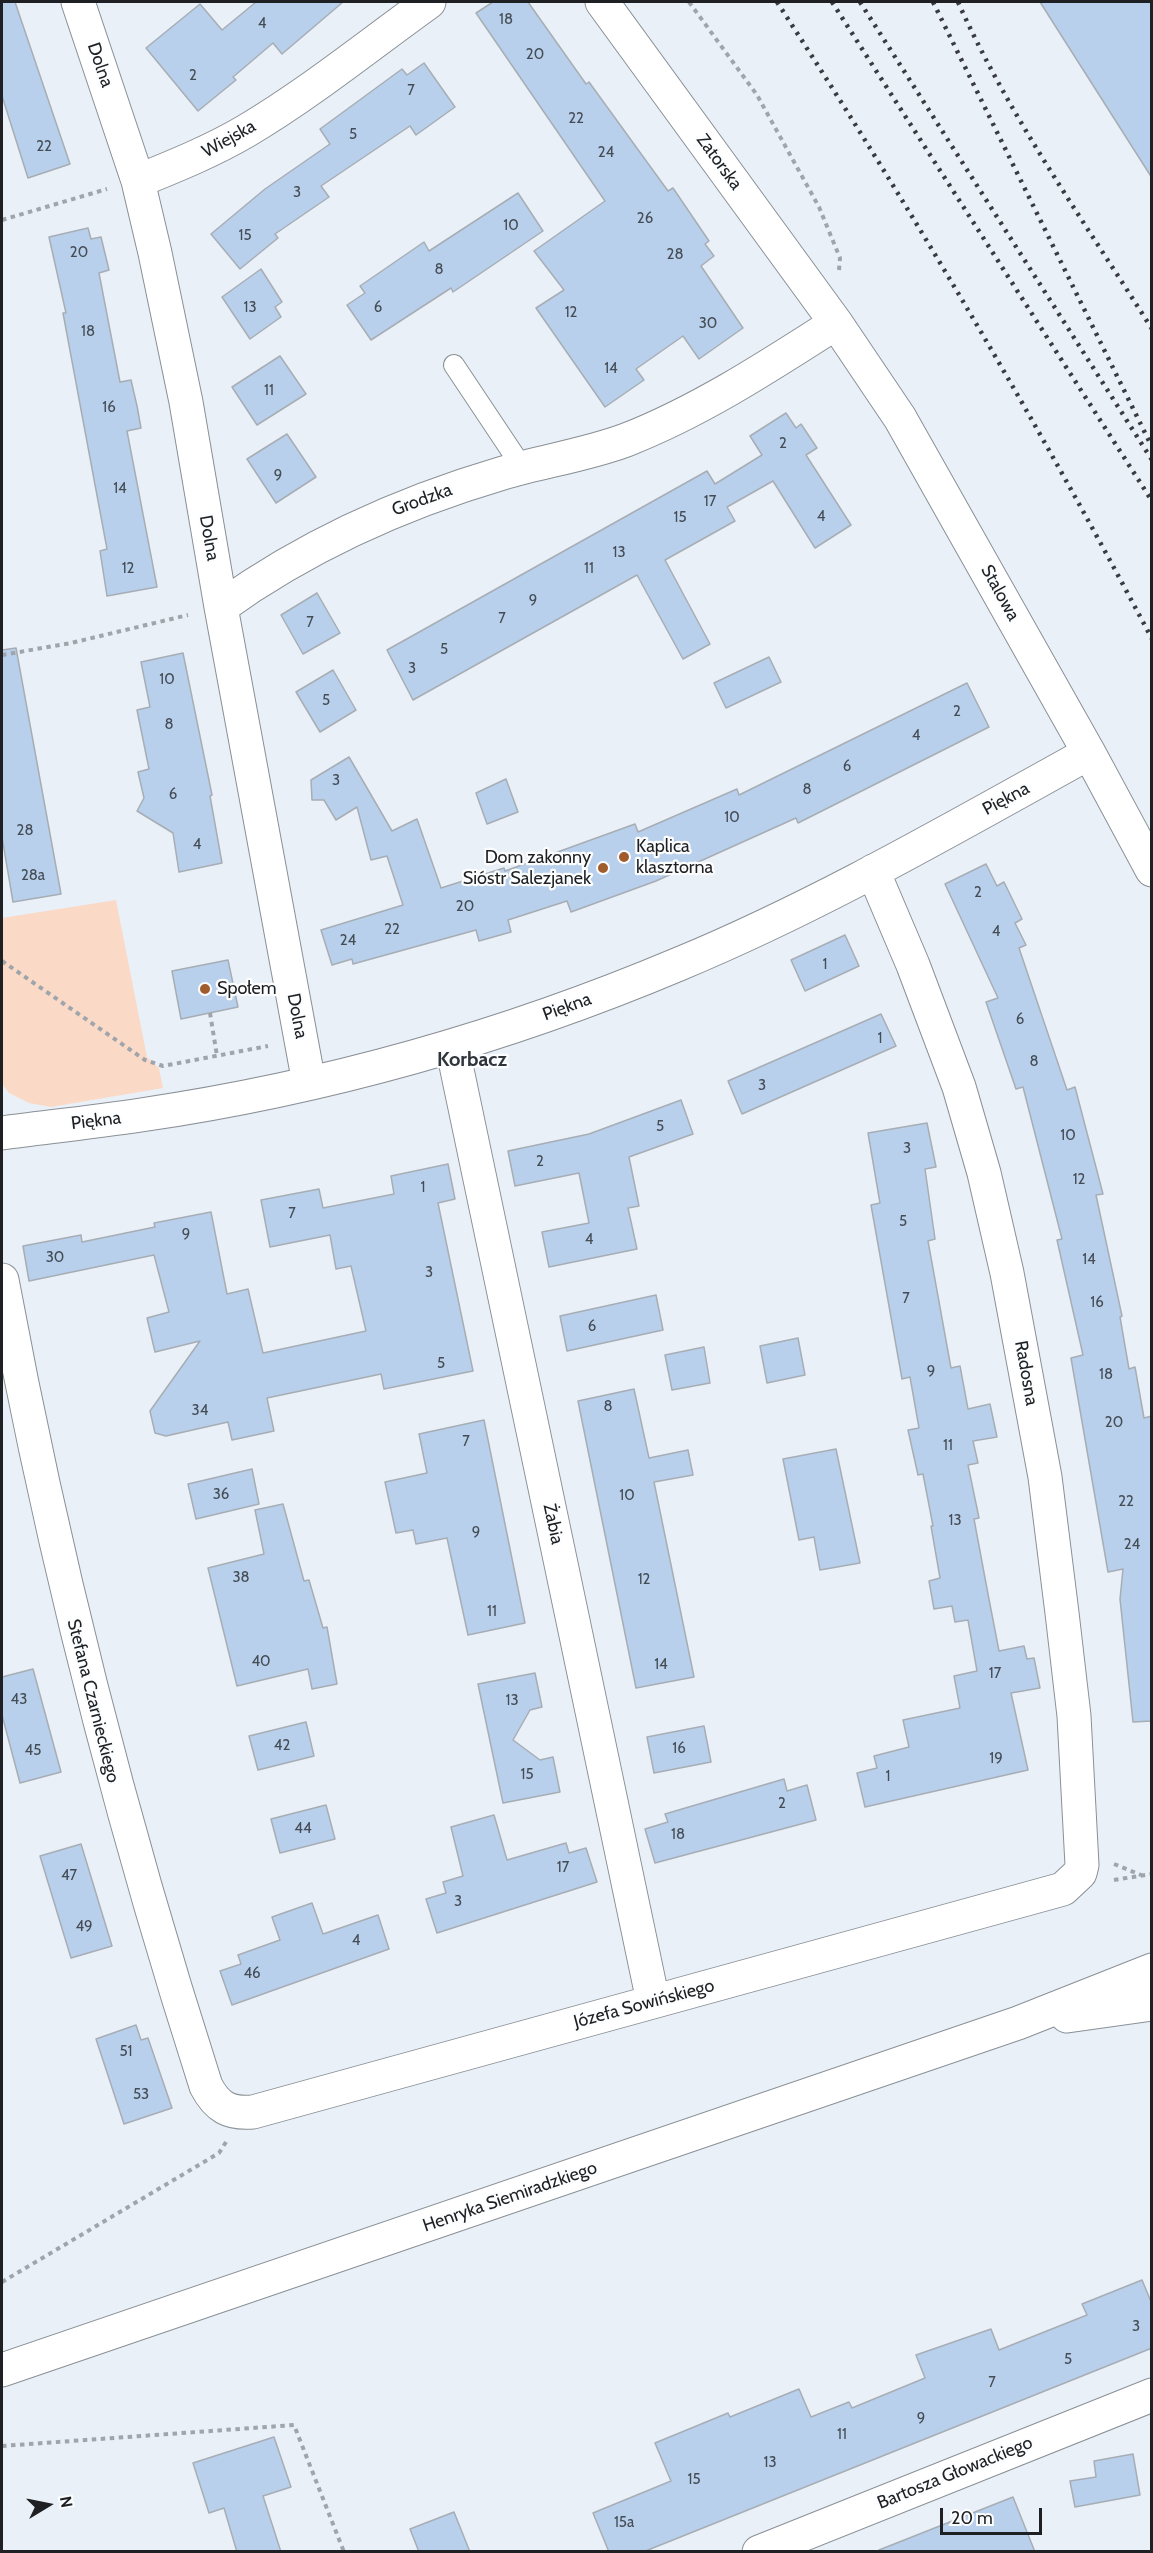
<!DOCTYPE html>
<meta charset="utf-8">
<style>
body{margin:0}
#map{position:relative;width:1153px;height:2553px;overflow:hidden;background:#eaf0f8;font-family:Cabin,sans-serif}
canvas{display:block}
.frame{position:absolute;inset:0;border:3px solid #1e2023;pointer-events:none}
.north{position:absolute;left:18px;top:2475px;width:60px;height:60px;-webkit-text-stroke:4px #fcfdfe;paint-order:stroke;rotate:80deg;font-size:16px;font-weight:700;line-height:24px;text-align:center;color:#1e2023}
.north::after{content:'';display:block;margin:auto;width:21px;height:27px;background:#1e2023;clip-path:polygon(50% 0,100% 100%,50% 72%,0 100%)}
.scale{position:absolute;left:940px;top:2508px;width:102px;height:27px;box-sizing:border-box;border:3px solid #1e2023;border-top:0;padding-left:8px;font-size:18px;line-height:21px;white-space:nowrap;color:#1e2023;-webkit-text-stroke:4px #fcfdfe;paint-order:stroke}
</style>
<div id="map">
<canvas width="1153" height="2553"></canvas>
<div class="frame"></div>
<div class="north">N</div>
<div class="scale">20 m</div>
</div>
<script>
const ctx = document.querySelector('canvas').getContext('2d');
ctx.lineJoin = 'round';
function paint(path, color) {
  ctx.fillStyle = color;
  ctx.fill(path, 'evenodd');
}
function strokePath(path, color, width, dash) {
  ctx.strokeStyle = color;
  ctx.lineWidth = width;
  ctx.lineCap = dash ? 'butt' : 'round';
  ctx.setLineDash(dash || []);
  ctx.stroke(path);
}
function write(font, color, halo, rows, align = 'center') {
  ctx.font = font + ' Cabin,sans-serif';
  ctx.lineWidth = 4.5;
  ctx.setLineDash([]);
  ctx.textBaseline = 'middle';
  ctx.strokeStyle = halo;
  ctx.fillStyle = color;
  for (const [text, x, y, turn = 0] of rows) {
    ctx.save();
    ctx.translate(x, y);
    ctx.rotate((+turn || 0) * Math.PI / 180);
    ctx.textAlign = isNaN(turn) ? turn : align;
    if (halo) ctx.strokeText(text, 0, 0);
    ctx.fillText(text, 0, 0);
    ctx.restore();
  }
}
paint(new Path2D(`
 M116,900L147,1057L159,1068L163,1088L51,1107L29,1103L9,1093L2,1084V918Z`), '#fadac7');
const building = new Path2D(`
 M2,2H15L70,164L28,178L2,96Z
 M256,2H343L282,54L273,43L233,77L236,80L198,111L146,48L200,4L222,30Z
 M493,2H528L586,84L589,82L668,191L673,188L709,241L705,244L714,256L701,266L743,328L699,359L683,336L636,369L644,380L605,407L536,308L564,290L534,251L605,201L476,13Z
 M1040,2H1152V178Z
 M424,63L455,107L416,135L410,126L321,186L329,197L275,234L278,238L240,269L211,234L265,189L330,144L320,129L402,69L407,75Z
 M518,193L543,231L453,292L451,288L371,340L347,305L365,293L360,286L424,242L429,251Z
 M88,228L91,239L101,237L109,270L99,273L120,382L131,380L137,406L141,428L127,431L157,587L107,596L100,551L107,549L63,313H66L49,237Z
 M261,269L282,302L275,307L281,317L250,339L222,297Z
 M280,356L306,394L257,425L232,387Z
 M786,413L796,428L801,424L817,448L806,455L851,525L815,548L773,481L727,507L735,521L665,560L710,644L683,659L637,575L413,700L387,650L707,471L715,484L762,455L750,436Z
 M287,434L316,477L276,503L247,459Z
 M317,593L340,633L303,654L281,615Z
 M16,648L61,894L13,902L2,837V650Z
 M183,653L212,795L210,796L222,863L179,872L173,833L137,811L144,798L138,772L149,769L137,710L150,707L141,662Z
 M769,657L781,682L726,708L714,683Z
 M333,670L356,710L320,732L296,692Z
 M967,683L989,727L798,823L796,818L656,881L571,912L567,901L508,920L511,932L479,941L476,930L353,964L352,959L332,965L321,930L403,905L387,856L371,860L357,807L336,820L324,800H312L311,780L349,757L392,831L417,819L441,888L504,868L505,871L635,824L638,832L737,789L739,795Z
 M506,779L518,812L487,824L476,793Z
 M986,864L997,886L1004,882L1022,919L1015,923L1026,945L1019,948L1067,1090L1075,1087L1103,1194L1096,1195L1122,1316L1120,1317L1129,1369L1135,1367L1144,1418L1152,1416V1721L1133,1722L1120,1599L1123,1569L1108,1572L1071,1358L1083,1355L1057,1240L1062,1239L1023,1087L1016,1089L986,1002L998,998L945,884Z
 M845,935L859,966L805,991L791,960Z
 M228,960L238,1007L181,1019L172,971Z
 M881,1014L896,1046L742,1114L728,1081Z
 M681,1100L693,1134L629,1157L639,1206L628,1208L637,1249L549,1267L542,1232L589,1223L579,1173L515,1186L508,1151L589,1134Z
 M927,1123L936,1167L925,1169L935,1239L928,1241L951,1368L960,1366L968,1409L990,1404L997,1437L973,1441L978,1463L968,1465L979,1518L974,1519L988,1594L999,1651L1024,1646L1027,1659L1034,1658L1040,1688L1011,1693L1028,1770L865,1807L857,1773L877,1768L874,1756L909,1747L903,1720L960,1708L954,1676L977,1671L968,1620L955,1622L952,1606L934,1609L929,1581L940,1578L931,1526H933L923,1474L918,1475L908,1430L919,1428L910,1377L902,1379L871,1205L880,1203L868,1133Z
 M448,1164L455,1199L438,1203L473,1371L384,1389L381,1374L267,1398L274,1431L232,1440L228,1422L166,1436L155,1433L150,1411L200,1341L155,1352L147,1318L169,1312L154,1255L29,1281L23,1246L81,1235L82,1242L155,1227L154,1223L211,1212L227,1294L248,1289L263,1353L366,1331L351,1266L336,1269L330,1235L270,1247L261,1200L319,1189L323,1208L394,1194L391,1176Z
 M656,1295L663,1330L567,1351L560,1316Z
 M798,1338L805,1375L767,1383L760,1346Z
 M704,1347L710,1383L672,1390L665,1355Z
 M634,1389L649,1458L688,1450L693,1475L654,1482L694,1677L636,1688L578,1401Z
 M484,1420L525,1623L468,1635L447,1538L416,1544L413,1530L396,1533L385,1482L427,1473L419,1434Z
 M836,1449L860,1563L820,1570L814,1537L799,1540L783,1459Z
 M252,1469L259,1504L196,1519L188,1484Z
 M283,1504L304,1581L309,1580L323,1628L327,1627L337,1684L312,1689L308,1669L237,1686L208,1568L264,1554L255,1510Z
 M33,1669L61,1772L20,1783L2,1715V1677Z
 M535,1673L542,1707L530,1710L513,1740L540,1760L553,1757L560,1792L503,1803L478,1684Z
 M306,1722L314,1756L258,1770L249,1736Z
 M704,1726L711,1762L654,1773L647,1737Z
 M784,1779L787,1791L807,1785L816,1820L655,1863L645,1829L668,1822L665,1814Z
 M326,1805L335,1839L280,1853L271,1819Z
 M494,1815L507,1860L566,1843L569,1853L586,1848L597,1882L437,1933L426,1899L446,1893L443,1882L463,1876L451,1827Z
 M81,1844L112,1946L71,1958L40,1856Z
 M312,1903L323,1934L378,1915L389,1949L232,2005L220,1971L241,1964L238,1955L280,1940L272,1917Z
 M136,2025L141,2040L148,2038L172,2108L124,2124L96,2039Z
 M1142,2280L1152,2304V2348L643,2552H609L593,2513L671,2481L655,2443L728,2413L730,2417L799,2389L811,2417L849,2402L852,2408L925,2378L916,2355L991,2329L999,2350L1087,2315L1082,2304Z
 M274,2437L291,2487L263,2496L281,2552H237L224,2508L209,2513L193,2463Z
 M1133,2454L1140,2495L1075,2507L1070,2481L1096,2477L1094,2461Z
 M1013,2497L1035,2552H879V2550Z
 M454,2512L470,2552H419L410,2529Z`);
paint(building, '#b8d0eb');
strokePath(building, '#a7adb4', 1.5);
const lane = new Path2D(`
 M454,365L522,467`);
const street = new Path2D(`
 M78,2L138,181L155,253L186,402L221,607L309,1083
 M602,2L836,323L900,418L1089,753L1152,870
 M138,181C175,166 212,151 246,131C310,93 369,45 429,2
 M221,607C307,545 401,503 503,473C543,461 586,455 626,440C700,411 769,366 836,323
 M452,1046L653,2001
 M2,1133C48,1127 94,1122 141,1115C325,1088 508,1036 679,964C821,905 955,827 1089,753
 M2,1280C53,1556 120,1819 206,2086C217,2107 229,2114 253,2112L1063,1889L1080,1873L1082,1865L1074,1716L1062,1613L1045,1477L1007,1273L984,1173L959,1087L913,965L873,871
 M759,2552L1152,2395`);
const secondary = new Path2D(`
 M1067,2016L1152,2004
 M2,2370L1018,2023L1152,1970`);
strokePath(lane, '#8a9096', 22);
strokePath(street, '#8a9096', 35);
strokePath(secondary, '#8a9096', 35);
strokePath(new Path2D(`
 M689,2L757,95L819,207L840,258L839,270
 M2,220L107,189
 M2,655L71,643L188,615
 M2,961L145,1060L163,1066L268,1046
 M210,1013L217,1056
 M1114,1864L1141,1875
 M1114,1880L1152,1874
 M2,2282L219,2153L226,2142
 M2,2446L294,2425L344,2552`), '#a0a5ab', 4, [4.5, 4.5]);
strokePath(lane, '#fff', 20);
strokePath(street, '#fff', 33);
strokePath(secondary, '#fff', 33);
strokePath(new Path2D(`
 M777,2C911,208 1037,421 1152,639
 M832,2L1152,501
 M860,2L1152,460
 M933,2L1150,443
 M958,2C1010,118 1084,221 1152,329`), '#393b3f', 4.5, [3, 6]);
for (const [x, y, r, color] of [
 [624,857,6,"#a05c2d"],
 [603,868,6,"#a05c2d"],
 [205,989,6,"#a05c2d"]
]) {
  const dot = new Path2D();
  dot.arc(x, y, r, 0, 2 * Math.PI);
  ctx.fillStyle = color;
  ctx.fill(dot);
  strokePath(dot, '#fcfdfe', 2);
}
write('15px', '#444c55', null, [
 ["18",506,20],
 ["4",262,24],
 ["20",535,55],
 ["2",193,76],
 ["7",411,91],
 ["22",576,119],
 ["5",353,135],
 ["22",44,147],
 ["24",606,153],
 ["3",297,193],
 ["26",645,219],
 ["10",511,226],
 ["15",245,236],
 ["20",79,253],
 ["28",675,255],
 ["8",439,270],
 ["13",250,308],
 ["6",378,308],
 ["12",571,313],
 ["30",708,324],
 ["18",88,332],
 ["14",611,369],
 ["11",269,391],
 ["16",109,408],
 ["2",783,444],
 ["9",278,476],
 ["14",120,489],
 ["17",710,502],
 ["4",821,517],
 ["15",680,518],
 ["13",619,553],
 ["12",128,569],
 ["11",589,569],
 ["9",533,601],
 ["7",502,619],
 ["7",310,623],
 ["5",444,650],
 ["3",412,669],
 ["10",167,680],
 ["5",326,701],
 ["2",957,712],
 ["8",169,725],
 ["4",916,736],
 ["6",847,767],
 ["3",336,781],
 ["8",807,790],
 ["6",173,795],
 ["10",732,818],
 ["28",25,831],
 ["4",197,845],
 ["28a",33,876],
 ["2",978,893],
 ["20",465,907],
 ["22",392,930],
 ["4",996,932],
 ["24",348,941],
 ["1",825,965],
 ["6",1020,1020],
 ["1",880,1039],
 ["8",1034,1062],
 ["3",762,1086],
 ["5",660,1127],
 ["10",1068,1136],
 ["3",907,1149],
 ["2",540,1162],
 ["12",1079,1180],
 ["1",423,1188],
 ["7",292,1214],
 ["5",903,1222],
 ["9",186,1235],
 ["4",589,1240],
 ["30",55,1258],
 ["14",1089,1260],
 ["3",429,1273],
 ["7",906,1299],
 ["16",1097,1303],
 ["6",592,1327],
 ["5",441,1364],
 ["9",931,1372],
 ["18",1106,1375],
 ["8",608,1407],
 ["34",200,1411],
 ["20",1114,1423],
 ["7",466,1442],
 ["11",948,1446],
 ["36",221,1495],
 ["10",627,1496],
 ["22",1126,1502],
 ["13",955,1521],
 ["9",476,1533],
 ["24",1132,1545],
 ["38",241,1578],
 ["12",644,1580],
 ["11",492,1612],
 ["40",261,1662],
 ["14",661,1665],
 ["17",995,1674],
 ["43",19,1700],
 ["13",512,1701],
 ["42",282,1746],
 ["16",679,1749],
 ["45",33,1751],
 ["19",996,1759],
 ["15",527,1775],
 ["1",888,1777],
 ["2",782,1804],
 ["44",303,1829],
 ["18",678,1835],
 ["17",563,1868],
 ["47",69,1876],
 ["3",458,1902],
 ["49",84,1927],
 ["4",356,1941],
 ["46",252,1974],
 ["51",126,2052],
 ["53",141,2095],
 ["3",1136,2327],
 ["5",1068,2360],
 ["7",992,2383],
 ["9",921,2419],
 ["11",842,2435],
 ["13",770,2463],
 ["15",694,2480],
 ["15a",624,2523]
]);
write('18px', '#1e2023', '#fcfdfe', [
 ["Dolna",100,65,71],
 ["Wiejska",229,139,-29],
 ["Zatorska",719,162,54],
 ["Grodzka",422,500,-20],
 ["Dolna",209,538,80],
 ["Stalowa",1000,593,61],
 ["Piękna",1006,799,-28],
 ["Piękna",567,1007,-20],
 ["Dolna",297,1016,79],
 ["Piękna",96,1121,-7],
 ["Radosna",1026,1373,80],
 ["Żabia",553,1524,78],
 ["Stefana Czarnieckiego",93,1701,76],
 ["Józefa Sowińskiego",644,2004,-15],
 ["Henryka Siemiradzkiego",510,2197,-19],
 ["Bartosza Głowackiego",955,2473,-22]
]);
write('18px', '#1e2023', '#fcfdfe', [
 ["Kaplica",636,847],
 ["klasztorna",636,868],
 ["Dom zakonny",591,858,"right"],
 ["Sióstr Salezjanek",591,879,"right"],
 ["Społem",217,989]
], 'left');
write('bold 20px', '#30353b', '#fcfdfe', [
 ["Korbacz",472,1060]
]);
</script>
